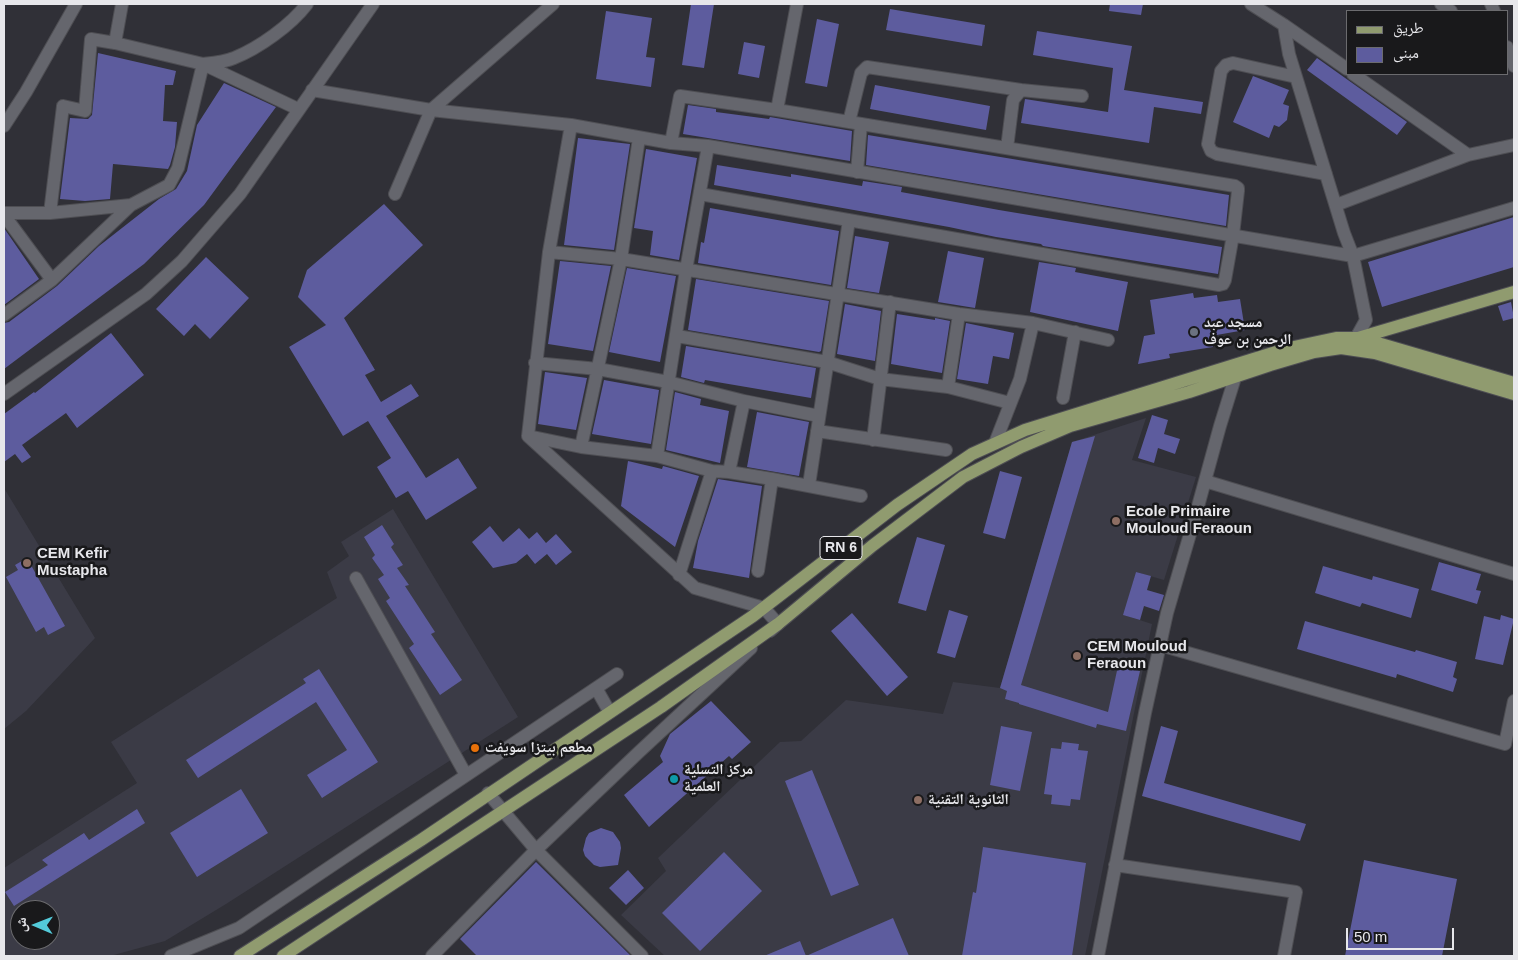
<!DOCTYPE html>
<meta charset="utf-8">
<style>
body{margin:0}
#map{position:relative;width:1518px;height:960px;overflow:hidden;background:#303037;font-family:Helvetica,"Noto Naskh Arabic",sans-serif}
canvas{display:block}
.frame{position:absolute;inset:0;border:5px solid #e7e7eb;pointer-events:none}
.legend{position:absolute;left:1346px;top:10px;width:162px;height:65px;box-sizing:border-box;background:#19191b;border:1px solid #6b6b6e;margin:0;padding:6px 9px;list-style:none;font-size:15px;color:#e7e7eb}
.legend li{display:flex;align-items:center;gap:10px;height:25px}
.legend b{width:25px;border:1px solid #6b6b6e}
.north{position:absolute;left:10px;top:900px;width:50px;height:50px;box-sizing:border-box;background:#19191b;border:1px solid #6b6b6e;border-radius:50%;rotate:271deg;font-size:14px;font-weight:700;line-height:20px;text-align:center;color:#e7e7eb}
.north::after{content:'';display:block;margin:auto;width:18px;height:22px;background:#53cbda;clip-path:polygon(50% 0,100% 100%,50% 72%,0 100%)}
.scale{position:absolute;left:1346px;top:928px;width:108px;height:22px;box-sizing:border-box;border:2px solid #e7e7eb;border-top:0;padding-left:6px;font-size:15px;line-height:18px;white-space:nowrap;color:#e7e7eb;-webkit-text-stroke:4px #19191b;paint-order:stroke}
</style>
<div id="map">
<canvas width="1518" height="960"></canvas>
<div class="frame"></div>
<ul class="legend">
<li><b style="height:6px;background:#909b6f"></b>طريق</li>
<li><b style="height:14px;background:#5d5c9e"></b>مبنى</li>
</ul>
<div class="north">ش</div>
<div class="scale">50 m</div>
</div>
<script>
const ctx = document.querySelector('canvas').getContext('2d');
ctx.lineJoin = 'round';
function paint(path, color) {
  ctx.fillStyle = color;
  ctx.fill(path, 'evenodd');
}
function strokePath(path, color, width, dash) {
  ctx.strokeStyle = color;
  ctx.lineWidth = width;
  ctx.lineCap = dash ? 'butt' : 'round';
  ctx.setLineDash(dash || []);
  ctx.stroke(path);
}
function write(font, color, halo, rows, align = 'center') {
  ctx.font = font + ' Helvetica,"Noto Naskh Arabic",sans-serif';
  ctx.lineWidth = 5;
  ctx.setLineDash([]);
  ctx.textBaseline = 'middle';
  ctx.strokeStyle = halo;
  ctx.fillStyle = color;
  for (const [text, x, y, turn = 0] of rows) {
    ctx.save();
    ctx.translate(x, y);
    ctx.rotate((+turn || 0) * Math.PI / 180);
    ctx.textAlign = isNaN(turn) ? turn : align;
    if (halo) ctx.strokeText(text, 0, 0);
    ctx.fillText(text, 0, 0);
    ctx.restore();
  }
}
paint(new Path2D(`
 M1146,418L1132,460L1196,477L1164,580L1136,572L1124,615L1152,624L1085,956H665L621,915L666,871L658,858L780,742L801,741L846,700L943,714L953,682L1000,688L1072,442Z
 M4,488L95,638L26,711L4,729Z
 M393,509L518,717L226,904L165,941L110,956H4V868L137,783L111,742L337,598L327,572L349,556L341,542ZM20,910H50V940H20Z`), '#3b3b46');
paint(new Path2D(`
 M691,4H714L704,68L682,65Z
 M1110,4H1143L1141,15L1109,11Z
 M890,9L985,25L982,46L886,30Z
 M606,11L652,18L646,57L655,58L651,87L596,79Z
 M817,19L839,24L827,87L805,83Z
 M1037,31L1132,46L1124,90L1203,102L1201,114L1154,107L1149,143L1021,123L1025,99L1108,112L1113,68L1033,55Z
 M744,42L765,46L759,78L738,74Z
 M98,53L176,71L173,85H165L163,121L177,122L175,147L170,165L168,169L113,164L110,199L85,201L60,199L70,118L88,119L92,115Z
 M1317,58L1407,122L1397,135L1307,70Z
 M1253,76L1289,90L1283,104L1289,106L1287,120L1279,127L1274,125L1269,138L1233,122Z
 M224,83L276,107L204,205L144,264L4,369V323L9,322L57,286L99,246L159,199L176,189L187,171L197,125Z
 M875,85L990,106L986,130L870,109Z
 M688,105L716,109V112L769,119L770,117L852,131L850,161L683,134Z
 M868,135L1229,195L1226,226L866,165Z
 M578,138L630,144L614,250L564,245Z
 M646,149L697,158L679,260L650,255L653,231L634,228Z
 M717,165L791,177V174L862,186L863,181L902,187L901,192L999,210L1222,247L1218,274L1043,246L1041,244L996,237L949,227L714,185Z
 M384,204L423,245L344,318L375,370L365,375L381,402L411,384L419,396L386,416L426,478L458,458L477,488L426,520L408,491L396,498L377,467L391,458L368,421L343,436L289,347L326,325L298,297L307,270Z
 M710,208L839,231L831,285L698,263L701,242L704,243Z
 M1514,217V267L1382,307L1368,262Z
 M4,228L39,279L4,305Z
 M855,236L889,242L879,293L847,288Z
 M948,251L984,258L975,308L938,302Z
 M206,257L249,298L210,339L195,324L184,336L156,309Z
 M560,261L611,266L593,351L548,344Z
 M1039,262L1076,268L1075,272L1128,282L1118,331L1030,312Z
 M627,268L676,276L660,362L609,352Z
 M696,279L829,301L821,351L819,352L688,330Z
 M1193,293L1194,298L1217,295L1218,302L1240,299L1245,330L1211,336L1213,347L1169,354L1170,358L1138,364L1144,336L1155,334L1150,300Z
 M1511,302L1514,318L1503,321L1498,306Z
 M845,304L881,311L875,361L837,354Z
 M897,314L935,320V318L950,321L942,373L891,364Z
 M966,323L1014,333L1009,359L993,356L988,384L957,379Z
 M111,333L144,375L77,428L66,413L22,445L31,457L22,463L15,454L4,462V414L34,392L35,393Z
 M686,346L816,368L811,398L705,380L704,383L681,377Z
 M545,372L587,378L576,430L538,424Z
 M604,380L659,390L651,444L592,434Z
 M675,392L701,399L700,405L729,411L720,463L666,450Z
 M757,412L809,422L799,476L747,467Z
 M1152,415L1168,420L1164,434L1180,439L1175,454L1158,448L1154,463L1138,458Z
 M1095,436L1021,685L1108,712L1118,666L1140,671L1126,731L1097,724L1096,728L1019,704V703L1005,699L1007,691L1000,688L1072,442Z
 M628,461L662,469L663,466L699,476L675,547L621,506Z
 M1000,471L1022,477L1005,539L983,533Z
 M718,479L762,486L749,578L693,568L698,541Z
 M382,525L394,544L391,547L403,565L397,568L409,585L405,586L435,632L431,634L462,680L440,695L409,648L414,644L386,601L390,598L378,579L384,575L372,558L375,555L364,537Z
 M490,526L503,542L519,528L529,539L537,532L546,543L556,534L572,552L556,565L547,554L535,564L527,554L516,563L493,568L472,542Z
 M917,537L945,545L926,611L898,603Z
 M27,558L65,626L48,635L44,627L36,632L6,577L18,570L15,565Z
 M1439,562L1481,574L1476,590L1481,591L1477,604L1431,590Z
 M1323,566L1372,580L1373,576L1419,589L1411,618L1362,603L1360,607L1315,593Z
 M1136,572L1151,576L1147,590L1164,595L1159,611L1144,606L1140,620L1123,615Z
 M949,610L968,616L955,658L937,653Z
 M852,613L908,677L887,696L831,631Z
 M1501,615L1514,619L1503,665L1475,659L1484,616L1500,620Z
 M1305,621L1415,652L1416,650L1457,662L1453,677L1457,679L1453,692L1397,674L1396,678L1297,649Z
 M319,669L378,762L322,798L307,775L347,750L316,702L198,778L186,760L306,683L303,679Z
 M711,701L751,742L732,759L729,756L649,827L624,795L663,762L660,756L670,734Z
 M1001,726L1032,732L1020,791L990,785Z
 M1161,726L1178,731L1164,783L1306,824L1300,841L1142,796Z
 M1062,742L1079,744L1078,750L1088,751L1080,800L1071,799L1070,806L1051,804L1052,795L1044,794L1051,748L1061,749Z
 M812,770L859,885L831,896L785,781Z
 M241,789L268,833L197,877L170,833Z
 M137,809L145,823L14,906L5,892L48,865L42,860L84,833L89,840Z
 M601,828L613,832L620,842L621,848L618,865L600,867L594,865L585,856L583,850L586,838L589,833Z
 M983,847L1086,863L1072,956H962L973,892L976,893Z
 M724,852L762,891L700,951L662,913Z
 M1364,860L1457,879L1442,956H1345Z
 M536,862L631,956H477L460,939Z
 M628,870L644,888L626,905L609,888Z
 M893,918L909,956H764L800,941L806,956Z`), '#5d5c9e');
const minor = new Path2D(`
 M1251,4L1284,25L1289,54L1301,93L1344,233L1353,256L1366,320L1356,338
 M1441,4L1451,11
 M1491,4L1494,11
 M1284,25L1347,69
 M115,43L122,4
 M1507,47L1514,66
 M1353,74L1468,155
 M1296,77L1233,63L1226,65L1221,71L1208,144L1211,151L1217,154L1326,174
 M312,90L431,110L571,125L671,143L708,146L1353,256L1514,208
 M777,110L797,4
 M849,122L861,73L867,67L1021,90
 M4,126L26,92L76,4
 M671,143L680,96L777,110L1235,186L1238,188V191L1233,235L1225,280L1223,284L1219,285L700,194
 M1007,148L1013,100L1021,90L1082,96
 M857,172L861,124
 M395,194L431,110L553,4
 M1336,205L1468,155L1514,145
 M4,213H50L131,205L169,185L178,168L203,64C213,63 225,62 234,58C259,48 291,25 307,4
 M50,213L63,106L85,111L91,39L115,43L203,64L298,109
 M4,215L52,280
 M549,252L621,259L959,314L1033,323L1108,340
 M4,315L52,280L131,205
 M677,336L827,362L880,379L948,387L1010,403
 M535,363L598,369L668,382L744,401L819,416
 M948,387L959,314
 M4,394L146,294L182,261L240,194L373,4
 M1063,398L1075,332
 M817,431L946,450
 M528,436L695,588L764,608L778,624L770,631
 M528,436L581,447L657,456L712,471L729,472L772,479L861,496
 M528,436L549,252L571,125
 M873,440L890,302
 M995,443L1020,379L1033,323
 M581,447L621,259L639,138
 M657,456L686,270L708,146
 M729,472L744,401
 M1205,481L1514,574
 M809,485L849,220
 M758,571L772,479
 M679,575L712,471
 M356,578L466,775
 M1160,645L1505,744L1514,701
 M596,688L609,711
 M1115,865L1296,892L1284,956
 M171,956L239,928L617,674
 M432,956L536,850L488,793
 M642,956L536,850L639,752L751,648
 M1098,956L1145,713L1167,613L1197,510L1220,426L1238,368`);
const major = new Path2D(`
 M1358,338L1514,292
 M240,956L421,840L753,616L897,505L972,454L1025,430L1289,348L1336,338H1356L1374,342L1514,383
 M283,956L661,707L778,624L872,546L963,477L1021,447L1070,426L1189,392L1270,365L1314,352L1341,348L1375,353L1514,394`);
strokePath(minor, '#4e4e53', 14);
strokePath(major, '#4e4e53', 14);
strokePath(minor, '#65666d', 12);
strokePath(major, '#909b6f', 12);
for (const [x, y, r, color] of [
 [1194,332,5,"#6b7280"],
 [1116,521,5,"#8d6e63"],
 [27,563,5,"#8d6e63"],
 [1077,656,5,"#8d6e63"],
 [475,748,5,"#e8710a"],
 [674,779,5,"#0f9aa8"],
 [918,800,5,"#8d6e63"]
]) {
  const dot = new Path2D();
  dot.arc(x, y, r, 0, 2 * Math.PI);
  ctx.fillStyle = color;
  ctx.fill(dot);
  strokePath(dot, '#19191b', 2);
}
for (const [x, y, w] of [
 [841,548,42]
]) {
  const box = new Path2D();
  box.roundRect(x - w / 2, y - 11.5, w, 23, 4);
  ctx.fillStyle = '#19191b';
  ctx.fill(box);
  strokePath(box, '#e7e7eb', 1);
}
write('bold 14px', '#e7e7eb', null, [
 ["RN 6",841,548]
]);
write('bold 15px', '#e7e7eb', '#19191b', [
 ["مسجد عبد",1204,323],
 ["الرحمن بن عوف",1204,340],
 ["Ecole Primaire",1126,512],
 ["Mouloud Feraoun",1126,529],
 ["CEM Kefir",37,554],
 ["Mustapha",37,571],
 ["CEM Mouloud",1087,647],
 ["Feraoun",1087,664],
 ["مطعم بيتزا سويفت",485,748],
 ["مركز التسلية",684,770],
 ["العلمية",684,787],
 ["الثانوية التقنية",928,800]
], 'left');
</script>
